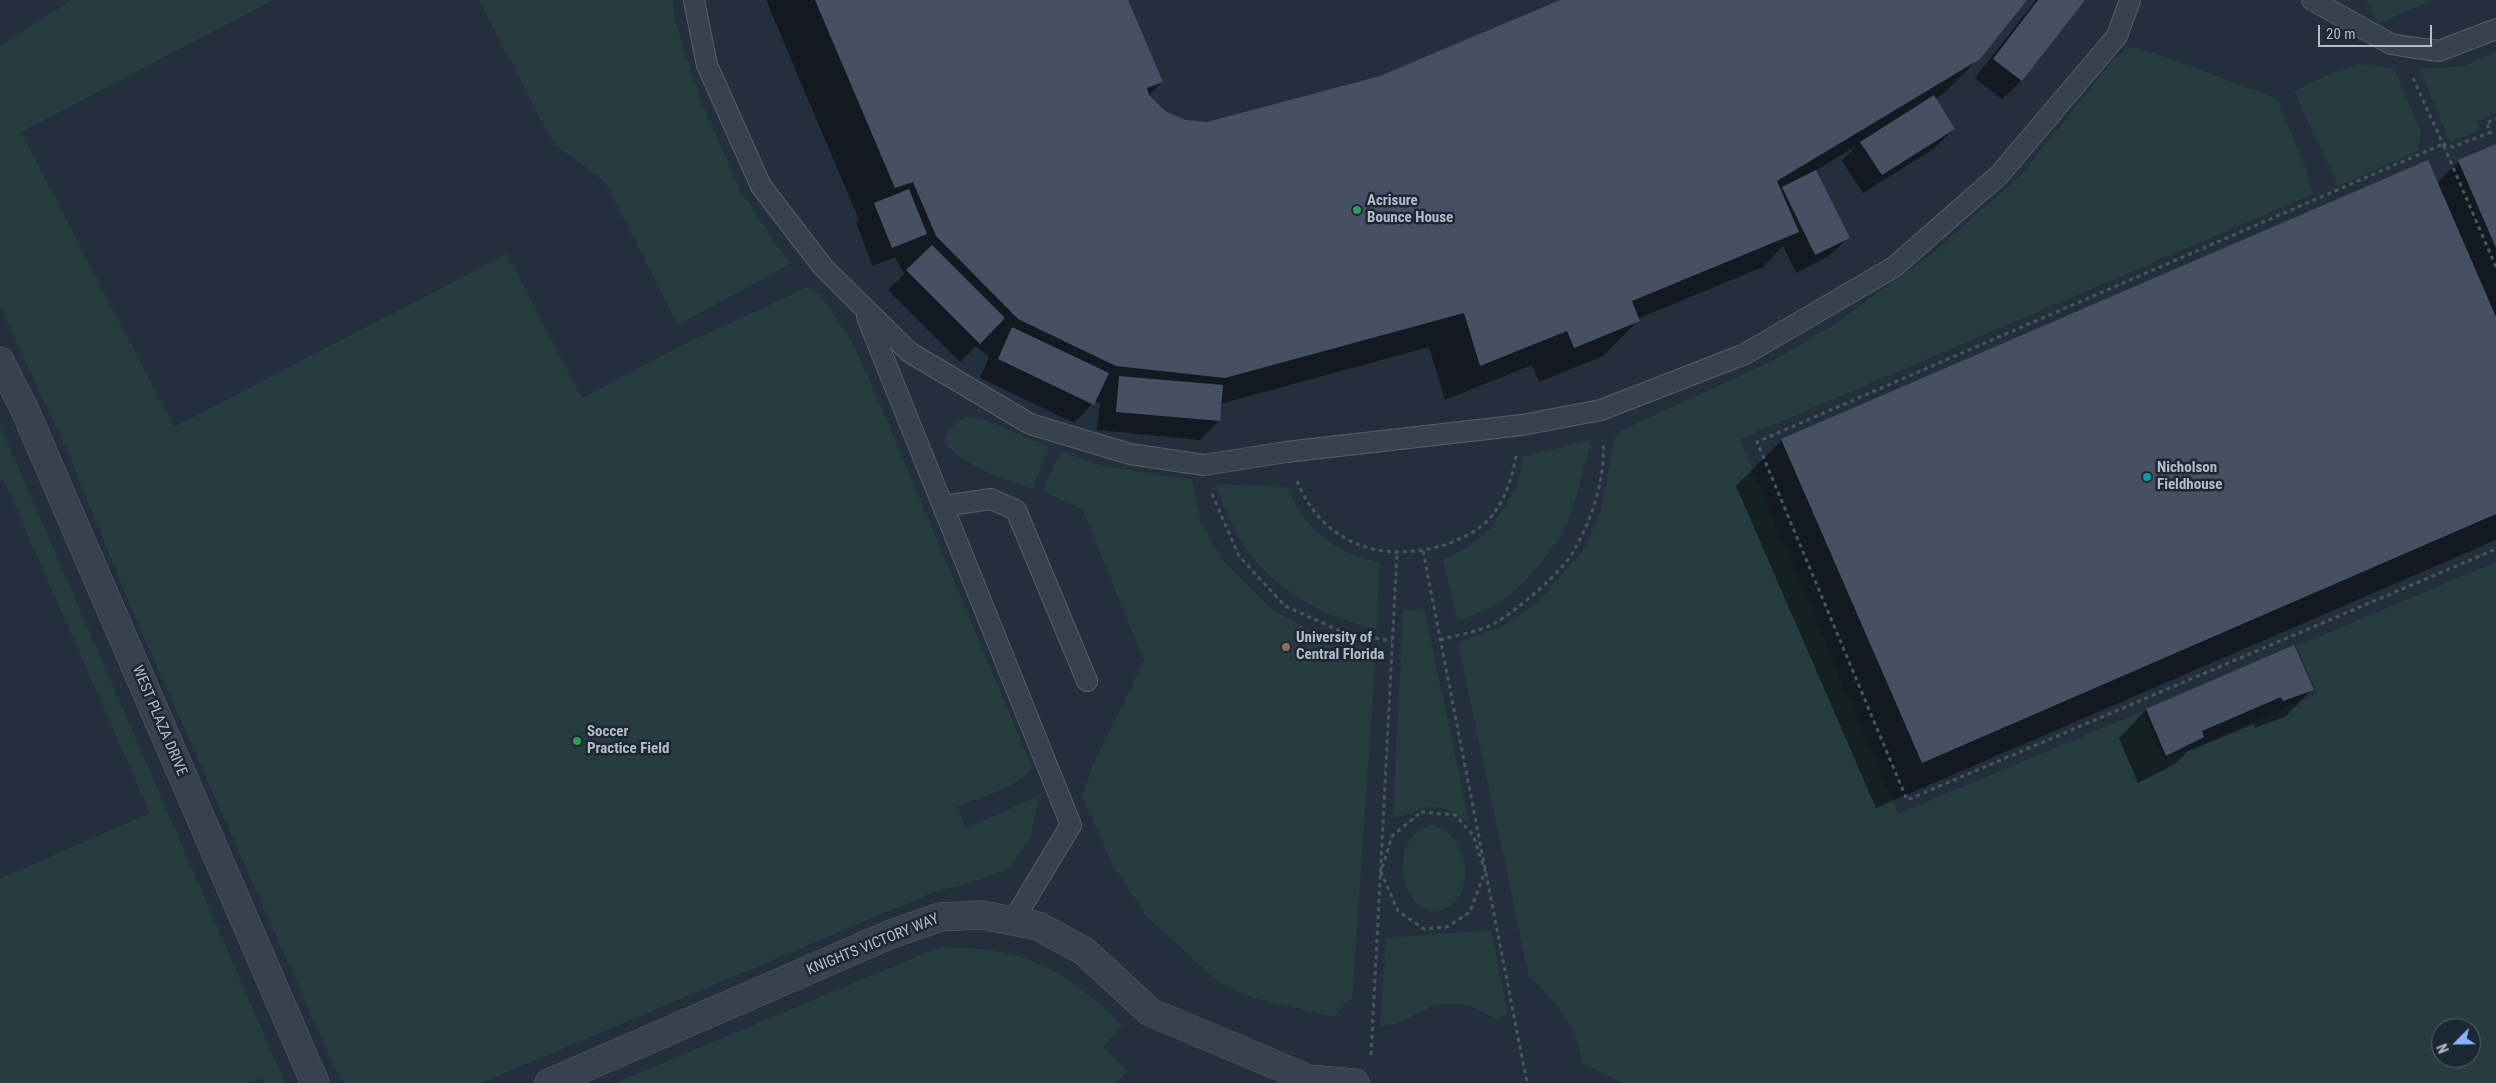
<!DOCTYPE html>
<style>
body{margin:0}
#map{position:relative;width:2496px;height:1083px;overflow:hidden;background:#242f3e;font-family:"Roboto Condensed",sans-serif}
canvas{display:block}
.north{position:absolute;left:2431px;top:1018px;width:50px;height:50px;box-sizing:border-box;background:#1d2633;border:1px solid #59626f;border-radius:50%;rotate:247deg;font-size:14px;font-weight:700;line-height:20px;text-align:center;color:#b4bcc9}
.north::after{content:'';display:block;margin:auto;width:18px;height:22px;background:#8ab4f8;clip-path:polygon(50% 0,100% 100%,50% 72%,0 100%)}
.scale{position:absolute;left:2318px;top:25px;width:114px;height:22px;box-sizing:border-box;border:2px solid #b4bcc9;border-top:0;padding-left:6px;font-size:15px;line-height:18px;white-space:nowrap;color:#b4bcc9;-webkit-text-stroke:4px #1d2633;paint-order:stroke}
</style>
<div id="map">
<canvas width="2496" height="1083"></canvas>
<div class="north">N</div>
<div class="scale">20 m</div>
</div>
<script>
const ctx = document.querySelector('canvas').getContext('2d');
ctx.lineJoin = 'round';
function paint(path, color) {
  ctx.fillStyle = color;
  ctx.fill(path, 'evenodd');
}
function strokePath(path, color, width, dash) {
  ctx.strokeStyle = color;
  ctx.lineWidth = width;
  ctx.lineCap = dash ? 'butt' : 'round';
  ctx.setLineDash(dash || []);
  ctx.stroke(path);
}
function write(font, color, halo, rows, align = 'center') {
  ctx.font = font + ' "Roboto Condensed",sans-serif';
  ctx.lineWidth = 5;
  ctx.setLineDash([]);
  ctx.textBaseline = 'middle';
  ctx.strokeStyle = halo;
  ctx.fillStyle = color;
  for (const [text, x, y, turn = 0] of rows) {
    ctx.save();
    ctx.translate(x, y);
    ctx.rotate((+turn || 0) * Math.PI / 180);
    ctx.textAlign = isNaN(turn) ? turn : align;
    if (halo) ctx.strokeText(text, 0, 0);
    ctx.fillText(text, 0, 0);
    ctx.restore();
  }
}
paint(new Path2D(`
 M71,0H273L21,132L174,427L507,254L582,398L687,343L808,287L820,294L852,342L880,404L1032,767C1016,790 981,796 957,807L966,828L1039,796L1030,838L1009,868L980,880L934,892L481,1083H344L339,1078L131,608L70,457L0,307V46Z
 M479,0H672L676,24L702,104L741,191L790,264L678,325L604,181L553,143Z
 M2366,0H2433L2377,24Z
 M2131,47L2155,53L2277,99L2308,173V181L2313,194L1740,439L1898,814L2143,711L2164,759L2317,694L2297,646L2496,562V1083H1623L1582,1063C1578,1027 1555,1001 1529,977L1458,643L1501,627L1536,604L1583,551L1601,511L1615,438L1620,431L1773,361L1829,328L1929,256L2019,177L2115,58ZM2441,1028H2471V1058H2441Z
 M2496,52V113L2477,121L2480,130L2450,142L2420,69L2464,66Z
 M2362,64L2394,68L2421,132L2418,151L2338,186L2294,91L2342,69Z
 M966,417L982,419L1049,447L1032,489C1000,477 968,468 945,443C946,429 953,423 966,417Z
 M0,425L285,1083H263L261,1078L248,1083H0V879L150,813L3,479L0,480Z
 M1591,440C1584,467 1578,495 1568,521C1558,545 1520,592 1496,604C1484,611 1471,616 1458,621L1443,560L1468,547L1492,527L1518,485L1522,457Z
 M1060,451L1103,466L1192,480L1201,523L1222,559L1272,609L1324,639L1376,649L1352,999L1343,1004L1335,1017L1253,998L1217,981L1146,916L1113,866L1082,796L1093,765L1144,660L1082,509L1043,491Z
 M1215,484L1287,487C1306,531 1333,552 1379,562L1377,629C1319,617 1264,584 1235,531C1227,516 1221,500 1215,484Z
 M1424,609L1470,825C1454,811 1436,801 1415,811C1406,815 1403,817 1393,817L1403,611Z
 M1430,825C1475,832 1477,911 1434,911C1404,910 1396,861 1409,841C1414,833 1422,829 1430,825Z
 M1491,930L1508,1016L1496,1019L1470,1006L1453,1004L1432,1006L1396,1024L1380,1026L1386,938Z
 M940,947C1023,947 1064,968 1122,1025L1103,1047L1127,1071L1117,1083H615Z`), '#263c3f');
paint(new Path2D(`
 M766,0H1127L1162,82L1148,96L1164,112L1185,121L1207,123L1380,78L1563,0H2026L1979,58L1944,93L1935,99L1954,129L1935,148L1863,193L1842,161L1856,146L1815,171L1848,238L1829,256L1796,273L1783,246L1763,267L1637,319L1638,321L1603,356L1539,382L1532,365L1445,400L1429,347L1220,404L1219,421L1200,440L1097,430L1100,403L1094,402L1074,423L980,378L989,357L976,346L960,362L888,290L904,274L895,257L873,266L856,223L859,220Z
 M2036,0H2083L2021,81L2002,99L1975,78Z
 M2496,145V540L1876,808L1736,486L1782,440L2437,183L2459,161Z
 M2294,647L2312,689L2285,717L2255,728L2254,724L2187,752L2175,764L2138,783L2119,738L2146,710Z`), '#0007');
paint(new Path2D(`
 M815,0H1128L1163,82L1147,88L1149,95L1165,111L1185,120L1207,122L1380,76L1560,0H2027L1980,59L1777,181L1799,232L1632,301L1640,321L1574,348L1567,331L1480,366L1464,313L1225,378L1116,366L1018,319L936,236L913,182L895,188Z
 M2038,0H2085L2022,81L1993,59Z
 M1934,95L1955,129L1882,175L1860,142Z
 M2496,144V248L2458,160Z
 M2428,160L2496,317V514L1922,763L1781,439Z
 M1816,170L1850,238L1815,255L1782,187Z
 M909,189L927,234L892,248L874,203Z
 M932,245L1005,318L980,344L906,270Z
 M1012,327L1109,373L1094,405L998,359Z
 M1119,376L1223,385L1220,421L1116,412Z
 M2294,645L2314,690L2283,701L2281,697L2202,731L2204,737L2166,756L2146,709Z`), '#455162');
const service = new Path2D(`
 M694,0L707,65L761,186L823,267L909,352L1030,424L1130,454L1204,465L1286,452L1522,425L1601,410L1745,354L1894,267L1999,175L2117,36L2130,0
 M2312,0L2391,44L2409,47L2439,51L2496,29
 M867,317L1071,825L1013,921
 M943,506L991,499L1016,510L1087,681`);
const minor = new Path2D(`
 M0,361L24,408L315,1083
 M549,1083L889,935L940,917L982,915L1038,926L1084,951L1150,1012L1309,1079L1355,1083`);
strokePath(service, '#565f6c', 22);
strokePath(minor, '#565f6c', 29);
strokePath(new Path2D(`
 M2413,78L2443,144L2453,147L2491,132L2486,123L2496,119
 M2496,267L2443,144L1757,442L1907,800L2496,549
 M1297,481C1323,544 1381,564 1444,545C1462,539 1483,529 1494,513C1506,497 1513,475 1516,456
 M1212,494L1239,556L1285,606L1345,633L1392,641
 M1423,551L1527,1083
 M1440,640C1457,635 1479,632 1495,623C1515,612 1560,574 1572,554C1591,522 1606,479 1603,441
 M1421,812L1455,815L1473,835L1485,871L1470,912L1447,927L1424,929L1398,911L1381,872L1392,836Z
 M1371,1055L1397,553`), '#44595c', 3, [4, 4]);
strokePath(service, '#38414e', 20);
strokePath(minor, '#38414e', 28);
for (const [x, y, r, color] of [
 [1357,210,5,"#2e9e5b"],
 [2147,477,5,"#0f9aa8"],
 [1286,647,5,"#8d6e63"],
 [577,741,5,"#2e9e5b"]
]) {
  const dot = new Path2D();
  dot.arc(x, y, r, 0, 2 * Math.PI);
  ctx.fillStyle = color;
  ctx.fill(dot);
  strokePath(dot, '#1d2633', 2);
}
write('bold 15px', '#b4bcc9', '#1d2633', [
 ["Acrisure",1367,201],
 ["Bounce House",1367,218],
 ["Nicholson",2157,468],
 ["Fieldhouse",2157,485],
 ["University of",1296,638],
 ["Central Florida",1296,655],
 ["Soccer",587,732],
 ["Practice Field",587,749]
], 'left');
write('15px', '#b4bcc9', '#1d2633', [
 ["WEST PLAZA DRIVE",159,721,67],
 ["KNIGHTS VICTORY WAY",873,945,-22]
]);
</script>
